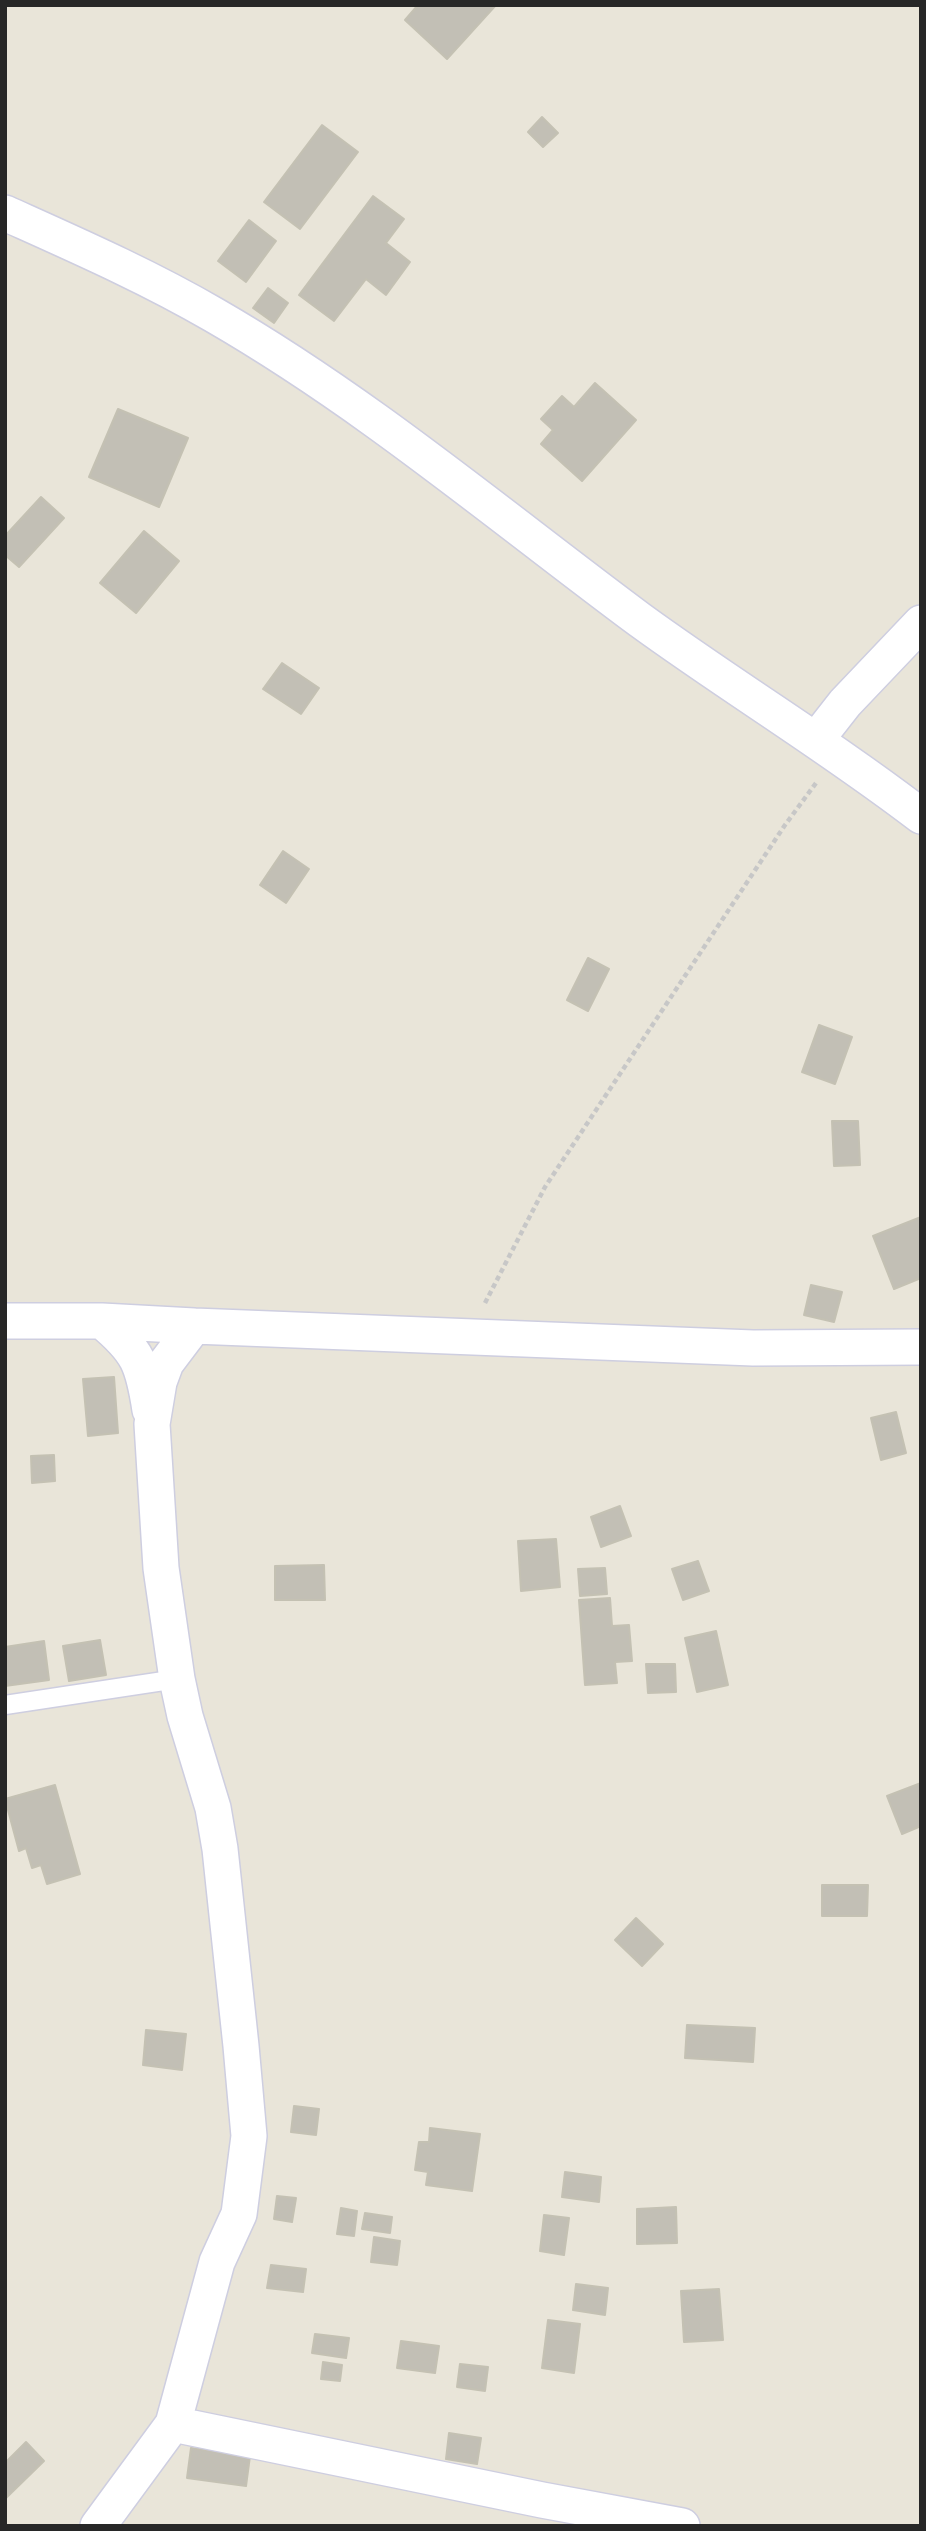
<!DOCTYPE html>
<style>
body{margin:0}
#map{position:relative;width:926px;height:2531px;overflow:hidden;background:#e9e5d9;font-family:"DM Sans",sans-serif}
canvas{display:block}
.frame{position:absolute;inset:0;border:7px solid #272727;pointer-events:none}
</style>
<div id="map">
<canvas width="926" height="2531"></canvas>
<div class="frame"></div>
</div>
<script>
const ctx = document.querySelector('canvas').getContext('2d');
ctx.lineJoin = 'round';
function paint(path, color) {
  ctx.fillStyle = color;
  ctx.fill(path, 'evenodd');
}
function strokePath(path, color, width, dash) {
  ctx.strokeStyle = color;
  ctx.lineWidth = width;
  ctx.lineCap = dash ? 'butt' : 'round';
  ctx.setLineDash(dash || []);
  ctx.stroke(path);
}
const building = new Path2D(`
 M418,5H496L447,59L405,20Z
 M542,117L558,133L543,147L528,132Z
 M322,125L358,152L300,229L264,202Z
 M373,196L404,219L386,243L410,262L386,295L366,279L334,321L299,295Z
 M249,220L276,241L246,282L218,261Z
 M268,288L288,303L274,323L253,308Z
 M595,383L636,420L582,481L541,444L553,430L541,419L562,396L574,407Z
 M118,409L188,438L159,507L89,477Z
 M41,497L64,518L19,567L5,555V536Z
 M144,531L179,561L136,613L100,583Z
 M282,663L319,688L301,714L263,689Z
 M283,851L309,869L286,903L260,885Z
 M588,958L609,969L588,1011L567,1000Z
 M819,1025L852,1037L835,1084L802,1072Z
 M832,1121H858L860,1165L834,1166Z
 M921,1217V1278L894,1289L873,1236Z
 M811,1285L842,1292L834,1322L804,1315Z
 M114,1377L118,1433L88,1436L83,1379Z
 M896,1412L906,1453L881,1460L871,1418Z
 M54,1455L55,1481L32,1483L31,1456Z
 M620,1506L631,1536L601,1547L591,1517Z
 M556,1539L560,1587L521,1591L518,1541Z
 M698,1561L709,1591L683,1600L672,1569Z
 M324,1565L325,1600H275V1566Z
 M605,1568L607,1594L580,1596L578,1569Z
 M610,1598L612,1626L629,1625L632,1661L615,1662L617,1683L585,1685L579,1600Z
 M716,1631L728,1685L697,1692L685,1638Z
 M100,1640L106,1675L69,1681L63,1646Z
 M44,1641L49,1680L5,1686V1647Z
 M646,1664H675L676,1692L648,1693Z
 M921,1783V1826L902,1834L887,1796Z
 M55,1785L80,1874L47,1884L41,1865L32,1868L26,1848L19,1851L5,1799Z
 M822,1885H868L867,1916H822Z
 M636,1918L663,1944L642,1966L615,1940Z
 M687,2025L755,2028L753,2062L685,2058Z
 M146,2030L186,2034L182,2070L143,2065Z
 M294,2106L319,2109L316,2135L291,2132Z
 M430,2128L480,2134L472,2191L426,2185L428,2172L415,2170L419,2142H429Z
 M565,2172L601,2177L599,2202L562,2197Z
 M277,2196L296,2198L292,2222L274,2219Z
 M676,2207L677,2243L637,2244V2209Z
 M341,2208L357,2211L354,2236L337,2234Z
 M365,2213L392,2217L390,2233L362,2229Z
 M544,2215L569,2218L564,2255L540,2251Z
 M374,2237L400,2241L397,2265L371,2262Z
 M271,2265L306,2269L303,2292L267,2288Z
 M576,2284L608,2288L605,2315L573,2310Z
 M719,2289L723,2340L684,2342L681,2291Z
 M548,2320L580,2324L574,2373L542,2368Z
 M315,2334L349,2338L346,2358L312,2353Z
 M401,2341L439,2346L435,2373L397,2368Z
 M323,2362L342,2365L340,2381L321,2379Z
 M460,2364L488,2367L485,2391L457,2387Z
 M449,2433L481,2438L477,2464L446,2459Z
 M26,2442L44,2461L5,2499V2463Z
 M191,2448L250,2456L246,2486L187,2478Z`);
paint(building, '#c2bfb5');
strokePath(building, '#c4c1b3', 2);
const service = new Path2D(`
 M5,1705L177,1679`);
const minor = new Path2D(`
 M5,213C76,245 147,276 214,315C365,402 500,516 640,620C732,687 830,746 921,816
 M816,740L845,703L921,623
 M5,1321H102L194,1326
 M102,1321C138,1351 143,1364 150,1410
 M173,2424L542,2500L682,2526
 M98,2526L173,2424L217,2262L239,2214L249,2136L241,2046L220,1849L213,1808L185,1716L177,1679L161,1568L152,1424L159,1382L166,1363L194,1326L753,1348L921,1347`);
strokePath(service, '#cecee0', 21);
strokePath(minor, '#cecee0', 38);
strokePath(new Path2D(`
 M485,1303L545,1187L785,825L816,783`), '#c7c7c7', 4.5, [5, 3.5]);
strokePath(service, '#fff', 18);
strokePath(minor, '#fff', 35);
</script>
